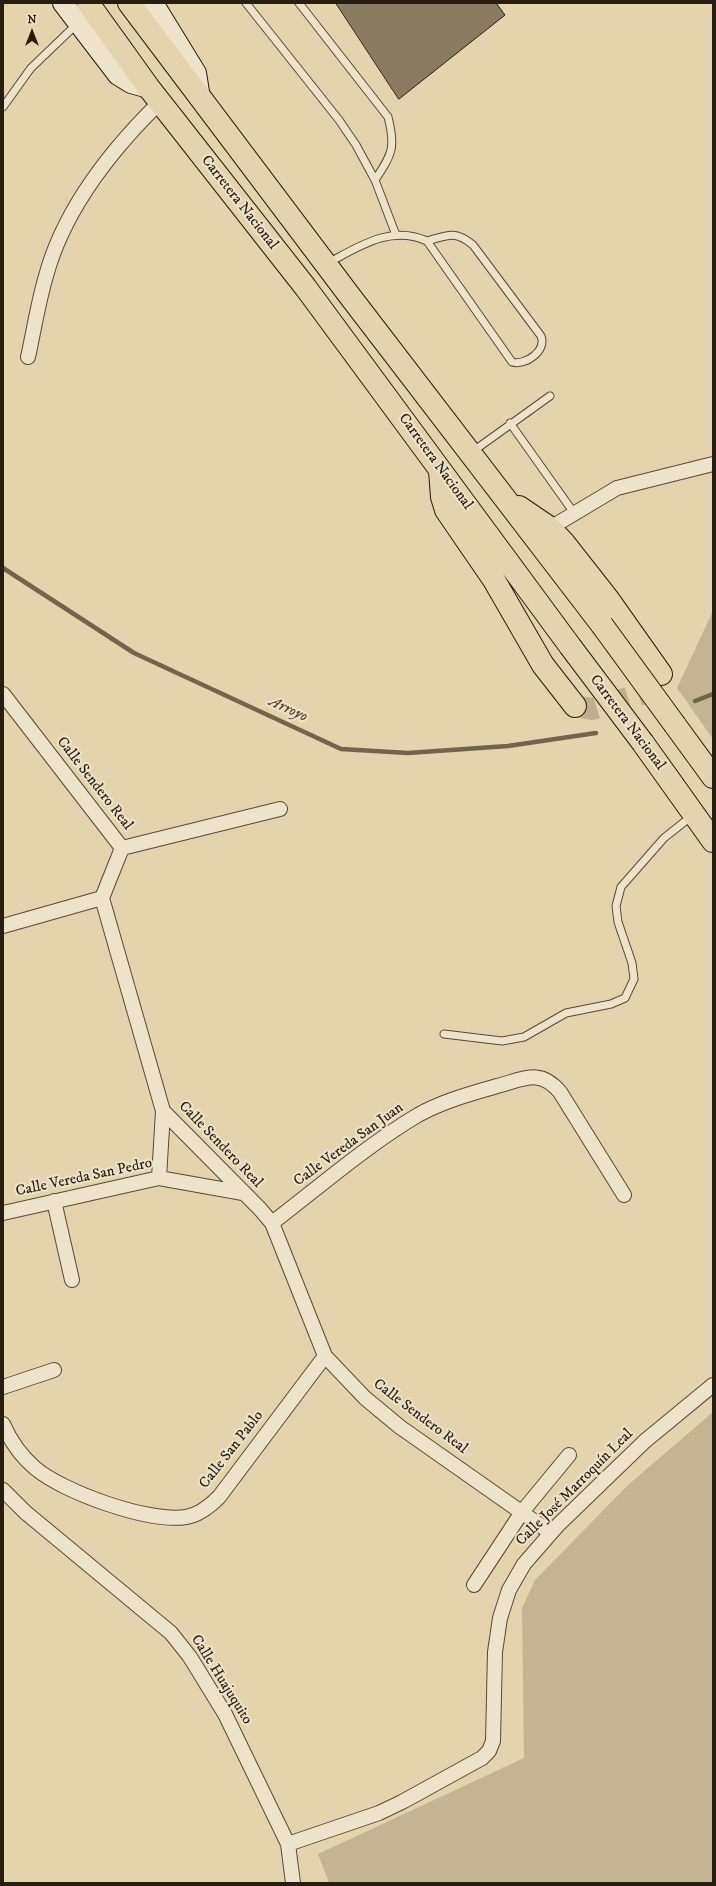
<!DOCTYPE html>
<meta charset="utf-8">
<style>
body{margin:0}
#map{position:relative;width:716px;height:1886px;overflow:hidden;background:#e5d3ad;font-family:"IM FELL DW Pica",serif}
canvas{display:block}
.frame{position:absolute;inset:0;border:4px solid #271d10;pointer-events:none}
.north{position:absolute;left:12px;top:12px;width:40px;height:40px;-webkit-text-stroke:3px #eee2ca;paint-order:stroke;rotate:0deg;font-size:11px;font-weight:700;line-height:16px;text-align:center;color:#271d10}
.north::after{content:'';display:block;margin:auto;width:14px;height:18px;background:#271d10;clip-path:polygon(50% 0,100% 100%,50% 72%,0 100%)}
</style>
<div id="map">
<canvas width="716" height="1886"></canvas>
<div class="frame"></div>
<div class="north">N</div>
</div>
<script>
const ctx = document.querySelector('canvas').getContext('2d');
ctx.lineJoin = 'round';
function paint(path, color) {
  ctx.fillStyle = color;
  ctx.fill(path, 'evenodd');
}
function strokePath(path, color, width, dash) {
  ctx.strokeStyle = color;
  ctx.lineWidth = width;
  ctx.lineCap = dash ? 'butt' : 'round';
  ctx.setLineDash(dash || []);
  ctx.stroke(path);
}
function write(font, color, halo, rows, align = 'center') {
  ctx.font = font + ' "IM FELL DW Pica",serif';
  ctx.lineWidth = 4;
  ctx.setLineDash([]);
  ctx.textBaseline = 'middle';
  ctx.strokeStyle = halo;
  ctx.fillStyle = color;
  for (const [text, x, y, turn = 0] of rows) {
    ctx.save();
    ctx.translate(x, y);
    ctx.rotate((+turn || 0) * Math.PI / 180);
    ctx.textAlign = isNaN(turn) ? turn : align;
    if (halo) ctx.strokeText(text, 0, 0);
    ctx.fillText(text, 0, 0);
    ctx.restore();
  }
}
paint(new Path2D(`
 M712,613H713V739L677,688Z
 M713,1412V1883H329L318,1854L524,1758L522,1608L535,1580L628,1485Z`), '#c5b492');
strokePath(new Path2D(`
 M3,568L134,653L341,749L408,753L508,746L596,733
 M695,701L713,694`), '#72654e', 4.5);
const building = new Path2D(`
 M336,3H496L505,15L399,99Z`);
paint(building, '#8a7c62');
strokePath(building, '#271d10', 1);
strokePath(new Path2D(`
 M575,706L592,709L654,690L660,685L662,679`), '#bfaf8e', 22, [22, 11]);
const service = new Path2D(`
 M246,3L339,120L356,145L375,180L396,235
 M299,3L388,117C396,148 392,154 375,180
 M3,107L31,68L78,23
 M328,263C360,246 390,225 427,241L512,362C525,366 547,351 541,336L473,245C455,230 448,235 427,241
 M510,423L574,513
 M472,452L550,396
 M444,1034L502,1041L524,1037L566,1013L611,1004L625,998L634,979L632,963L618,922L616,906L621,887L664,838L693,815`);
const minor = new Path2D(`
 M28,357C34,330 38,303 46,276C64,209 111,150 160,102
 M550,528L617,488L713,464
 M3,694L122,848L102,898L163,1111L260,1209L272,1223L325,1356L365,1398L400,1427L551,1533
 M122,848L280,809
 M3,926L102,898
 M159,1178L163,1111
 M54,1201L72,1280
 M3,1213L159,1178L243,1193
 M272,1223C319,1187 366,1146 418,1115C443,1101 470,1094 497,1086C524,1079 540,1068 560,1092L624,1195
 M3,1387L54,1370
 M3,1424C10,1440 22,1457 35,1468C63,1492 149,1523 186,1517C199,1515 210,1506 219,1497L325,1356
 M3,1490L25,1512L171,1633L190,1657L225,1714L288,1844L293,1883
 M474,1585L522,1512L569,1455
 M288,1844L379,1813L402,1802L482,1758L489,1751L493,1741L495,1652L500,1618L509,1590L524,1564L558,1525L645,1441L713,1385`);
const secondary = new Path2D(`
 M63,3L118,75L131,83L149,88
 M153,3L196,73L200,98`);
const trunk = new Path2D(`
 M88,3L149,88L306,288L570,646
 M129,3L349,295L602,625
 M440,470L442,497L446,510L494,580L543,665L575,706
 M519,507L550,528L564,543L608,599L661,674
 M675,725L713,777
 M643,743L713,841`);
strokePath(service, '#564a37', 9);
strokePath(minor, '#564a37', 16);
strokePath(secondary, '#271d10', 22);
strokePath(trunk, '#271d10', 24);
strokePath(service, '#eee2ca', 7);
strokePath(minor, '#eee2ca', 14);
strokePath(secondary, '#eee2ca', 20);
strokePath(trunk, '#e5d3ad', 22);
const trunkBridge = new Path2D(`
 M602,625L675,725
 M570,646L643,743`);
strokePath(trunkBridge, '#271d10', 24, []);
strokePath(trunkBridge, '#e5d3ad', 22);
write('15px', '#271d10', '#eee2ca', [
 ["Carretera Nacional",239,203,52],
 ["Carretera Nacional",435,462,54],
 ["Carretera Nacional",627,723,53],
 ["Calle Sendero Real",94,784,52],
 ["Calle Sendero Real",220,1145,46],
 ["Calle Vereda San Juan",349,1145,-36],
 ["Calle Vereda San Pedro",84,1178,-12],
 ["Calle Sendero Real",420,1417,37],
 ["Calle San Pablo",232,1450,-52],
 ["Calle José Marroquín Leal",575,1488,-45],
 ["Calle Huajuquito",221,1680,58]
]);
write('italic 16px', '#534734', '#eee2ca', [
 ["Arroyo",288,710,25]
]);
</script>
